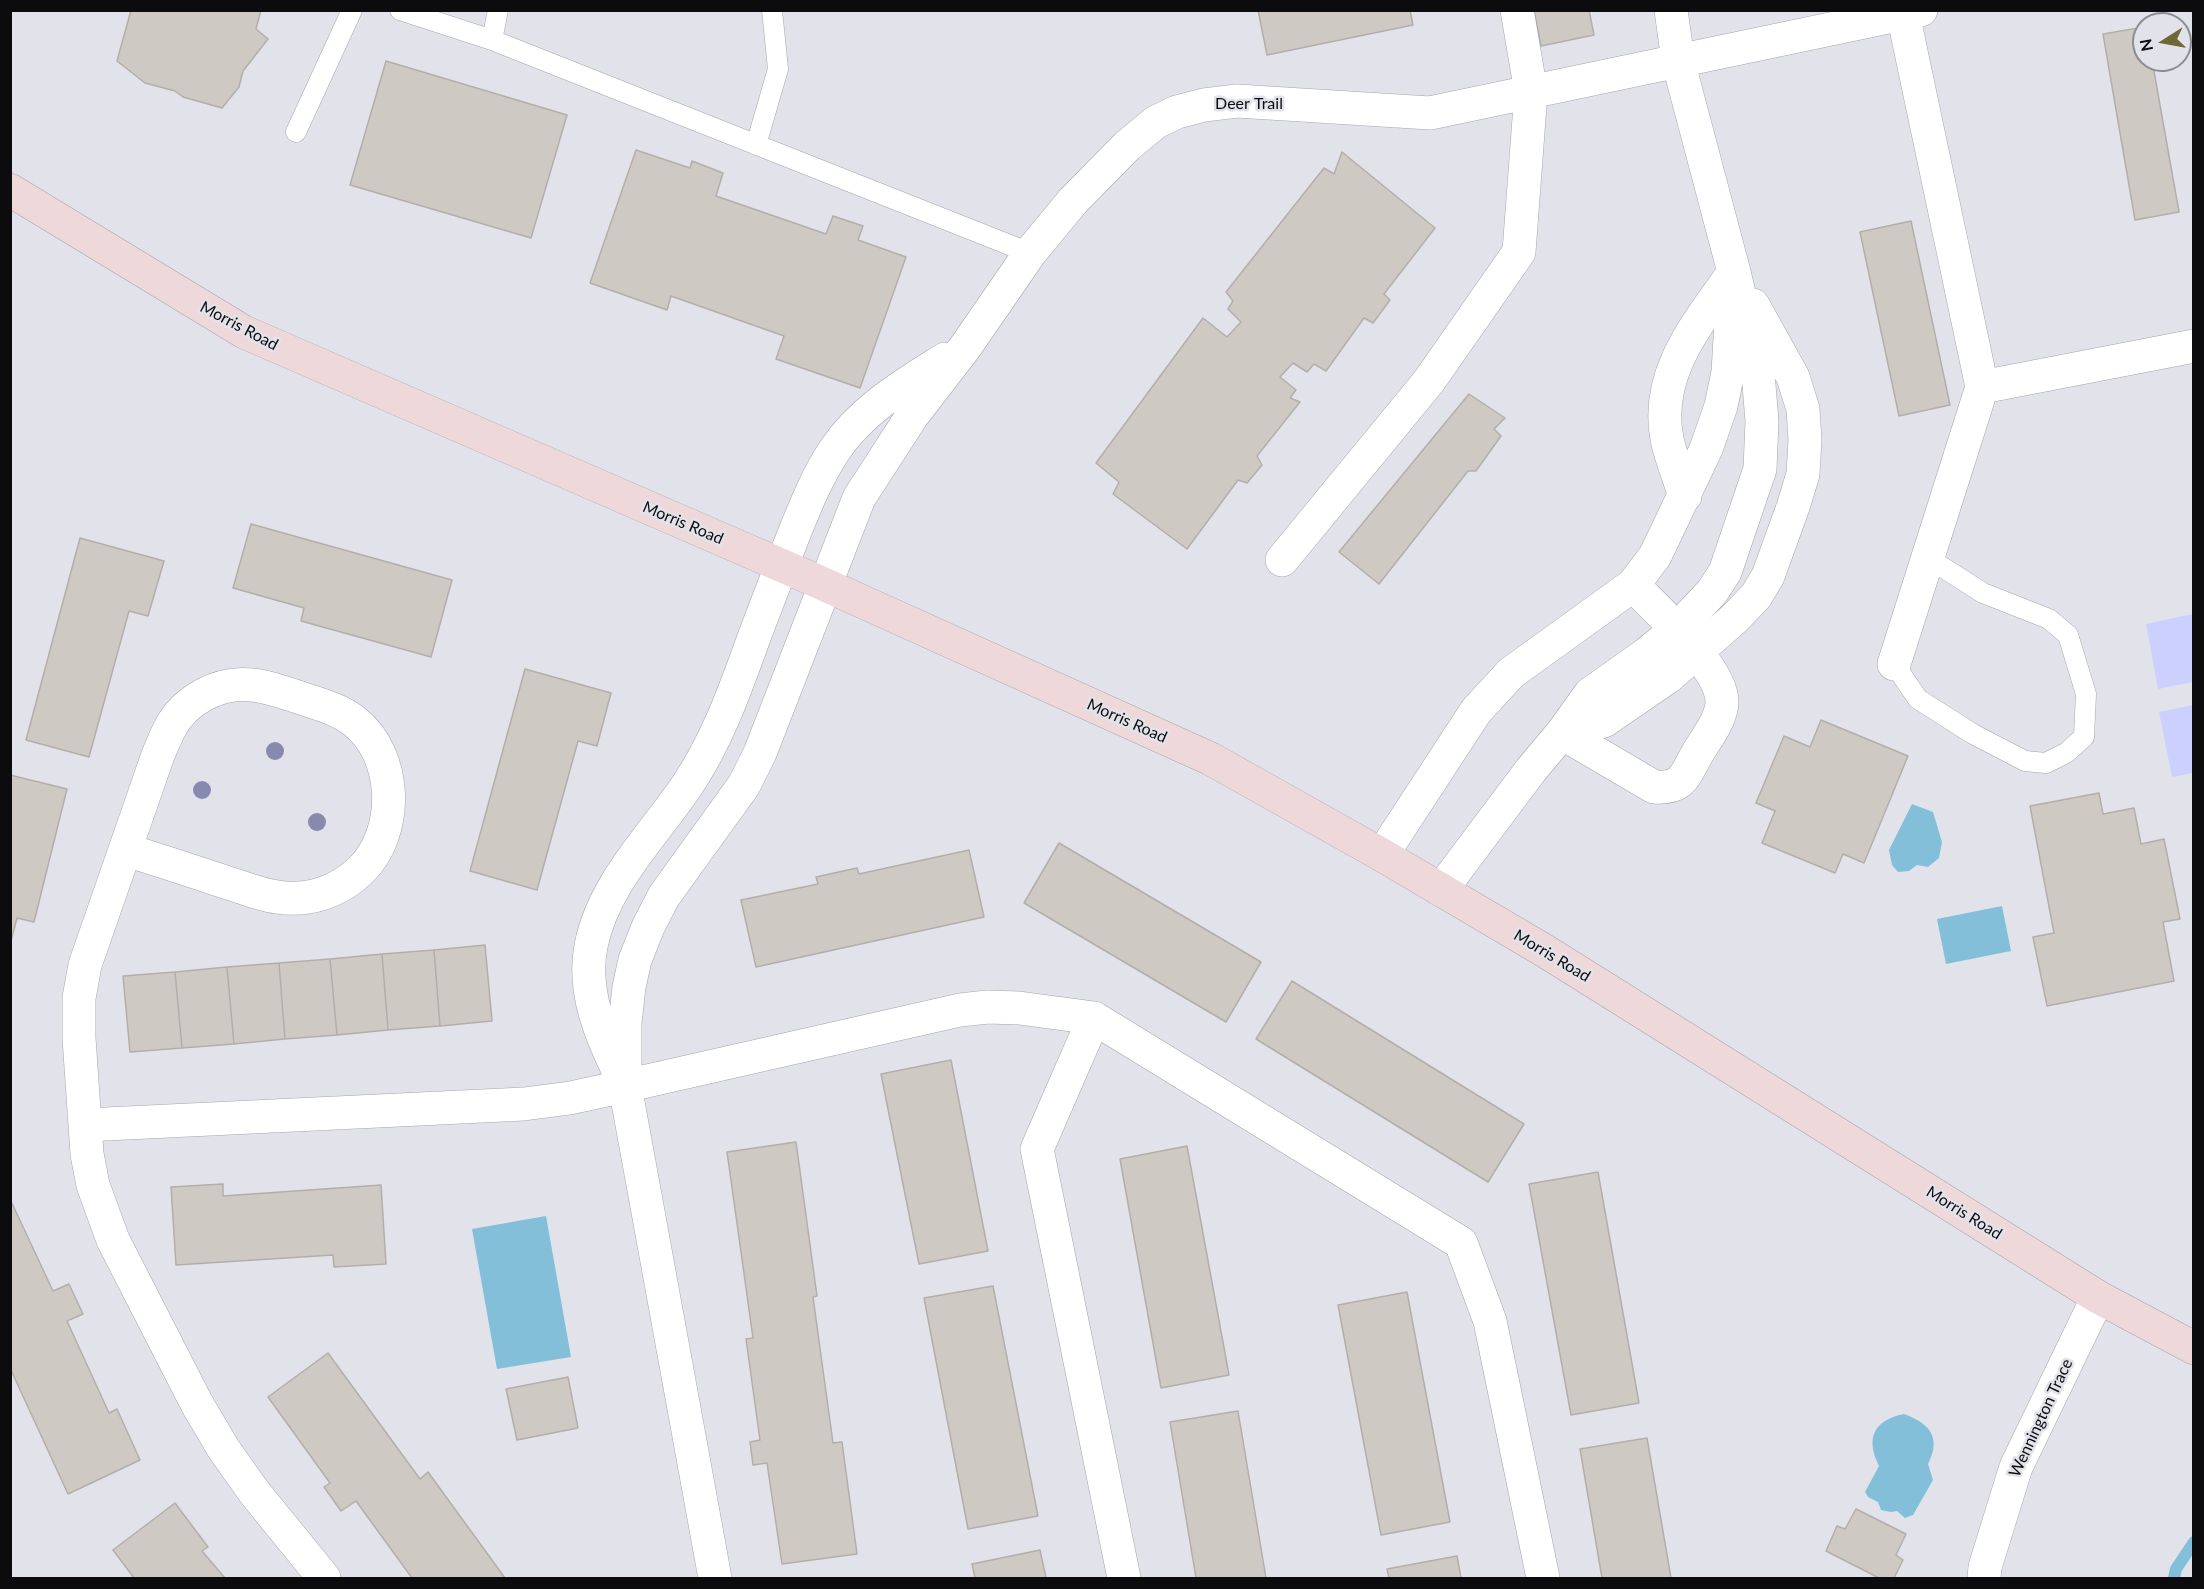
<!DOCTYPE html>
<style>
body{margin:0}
#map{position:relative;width:2204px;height:1589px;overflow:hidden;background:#e2e3ea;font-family:Lato,sans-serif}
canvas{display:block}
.frame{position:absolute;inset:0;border:12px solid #0c0c0e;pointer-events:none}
.north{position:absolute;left:2132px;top:12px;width:60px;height:60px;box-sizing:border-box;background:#e2e3ea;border:2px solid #8c8d92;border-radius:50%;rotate:259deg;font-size:16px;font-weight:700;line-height:24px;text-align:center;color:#0c0c0e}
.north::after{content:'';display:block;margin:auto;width:21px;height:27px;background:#6f6734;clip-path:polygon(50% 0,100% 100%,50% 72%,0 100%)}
</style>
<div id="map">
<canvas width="2204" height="1589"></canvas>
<div class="frame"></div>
<div class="north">N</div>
</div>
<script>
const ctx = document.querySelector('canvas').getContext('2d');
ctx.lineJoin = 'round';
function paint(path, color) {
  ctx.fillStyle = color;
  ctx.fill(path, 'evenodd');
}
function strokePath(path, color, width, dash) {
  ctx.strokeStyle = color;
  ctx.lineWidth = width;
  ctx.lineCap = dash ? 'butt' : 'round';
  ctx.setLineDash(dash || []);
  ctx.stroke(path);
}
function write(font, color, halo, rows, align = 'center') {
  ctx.font = font + ' Lato,sans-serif';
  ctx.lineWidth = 5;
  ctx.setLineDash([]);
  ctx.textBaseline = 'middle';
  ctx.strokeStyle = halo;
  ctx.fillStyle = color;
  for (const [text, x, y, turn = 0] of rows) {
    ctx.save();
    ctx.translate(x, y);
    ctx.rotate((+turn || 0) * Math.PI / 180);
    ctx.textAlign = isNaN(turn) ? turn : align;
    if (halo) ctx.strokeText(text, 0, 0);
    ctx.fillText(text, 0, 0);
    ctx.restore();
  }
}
paint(new Path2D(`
 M2193,614V682L2158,689L2146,624Z
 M2193,705V773L2172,777L2159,712Z`), '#cbd0fe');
paint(new Path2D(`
 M1912,804L1933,812L1942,842L1939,858L1928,867L1917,865L1909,871L1898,872L1892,865L1889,850Z
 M2002,906L2011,951L1946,964L1937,919Z
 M546,1216L571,1357L497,1369L472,1229Z
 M1904,1414C1929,1423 1942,1437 1928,1464L1933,1480L1913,1515L1905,1518L1897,1511L1891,1512L1881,1510L1878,1502L1868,1497L1865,1492L1879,1466C1865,1438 1874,1420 1904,1414Z`), '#83bfd9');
strokePath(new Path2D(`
 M2174,1578L2176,1569L2194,1542`), '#83bfd9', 12);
const building = new Path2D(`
 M131,10H261L256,29L268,39L243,71L239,87L222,108L183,97L175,91L145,83L117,61Z
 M1258,10H1410L1413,25L1267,55Z
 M1534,10H1589L1594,35L1541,46Z
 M2144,27V60H2152L2179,212L2135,220L2103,34Z
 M386,61L567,115L531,238L350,185Z
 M636,150L690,168L692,161L723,173L716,196L826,234L833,216L863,226L858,240L906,257L860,388L776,359L784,336L671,296L667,310L590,283Z
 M1342,152L1435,228L1384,294L1390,300L1373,323L1364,318L1326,371L1314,364L1307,372L1293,363L1280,377L1296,390L1290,398L1300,402L1257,456L1262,465L1247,483L1238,480L1187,549L1113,494L1119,482L1096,463L1203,318L1227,337L1241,322L1228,309L1233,301L1226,292L1324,168L1334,174Z
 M1911,221L1950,405L1899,416L1860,232Z
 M1469,394L1505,418L1494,429L1501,436L1476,471H1468L1379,584L1339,552Z
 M251,524L452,580L431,657L301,621L304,608L233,588Z
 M80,538L164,561L148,616L129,611L89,757L26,740Z
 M525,669L611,693L597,746L578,741L537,890L470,871Z
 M1821,720L1908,756L1864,863L1843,854L1835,873L1762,843L1775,811L1756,803L1784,736L1810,747Z
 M10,775L67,789L34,922L17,918L10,945Z
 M2099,793L2103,814L2134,808L2141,844L2164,839L2180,919L2163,922L2174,981L2047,1006L2033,937L2054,933L2030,806Z
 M1059,843L1261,962L1226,1022L1024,903Z
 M969,850L984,917L756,967L741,900L818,884L816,877L857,868L859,874Z
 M485,945L492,1021L440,1026L434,950Z
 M434,950L440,1026L388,1030L382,954Z
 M382,954L388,1030L337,1035L330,959Z
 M330,959L337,1035L285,1039L279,963Z
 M279,963L285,1039L234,1044L227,967Z
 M227,967L234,1044L182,1048L175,972Z
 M175,972L182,1048L130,1052L123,976Z
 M1292,981L1524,1124L1488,1182L1256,1039Z
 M951,1060L988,1251L919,1264L881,1074Z
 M796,1142L817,1296L813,1297L833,1443L842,1442L857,1554L782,1564L767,1463L753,1465L750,1442L760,1440L746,1339L753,1338L727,1152Z
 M1187,1146L1229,1375L1161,1388L1120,1159Z
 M1598,1172L1639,1403L1571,1415L1529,1184Z
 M223,1184V1196L381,1185L386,1264L334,1267L333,1255L176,1265L171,1187Z
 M10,1199L53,1291L69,1284L83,1314L67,1321L109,1413L117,1409L140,1460L68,1494L10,1368Z
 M993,1286L1038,1516L968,1529L924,1298Z
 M1407,1292L1450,1522L1381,1535L1338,1305Z
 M328,1353L420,1479L428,1472L505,1578H412L356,1501L341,1511L324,1487L330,1483L268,1397Z
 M568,1377L578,1428L517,1440L506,1389Z
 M1238,1411L1266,1578H1196L1170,1422Z
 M1647,1438L1671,1578H1602L1580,1449Z
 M175,1503L208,1547L202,1551L225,1578H134L113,1550Z
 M1856,1509L1906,1534L1896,1555L1903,1560L1894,1578H1879L1826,1551L1837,1526L1845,1529Z
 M1040,1550L1046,1578H975L972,1564Z
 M1457,1556L1461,1578H1389L1387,1569Z`);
paint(building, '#cfc9c4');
strokePath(building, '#b4aeaa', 1.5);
const lane = new Path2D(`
 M400,10L492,40L1030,253
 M492,40L498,10
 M296,132L352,10
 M756,145L778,69L772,10
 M1894,664L1918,699L1973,734L2025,761L2046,763L2066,753L2084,737L2086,694L2068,635L2049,619L1983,593L1928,558`);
const street = new Path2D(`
 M1982,387L2194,346
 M1685,496C1679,477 1671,458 1667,439C1654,373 1699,322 1734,272
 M1282,560L1429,381L1519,252L1531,92L1517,10
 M1894,664L1982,387L1903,14
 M1562,733L1604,721L1668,677L1735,618L1756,596L1768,576L1793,507L1803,474L1805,440L1803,409L1793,377L1753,305
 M1562,733L1654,787C1683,789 1684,777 1697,754C1706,739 1722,719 1722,701C1721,667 1657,610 1633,585
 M126,850C159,860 192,871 225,882C242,887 260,895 277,897C308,902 338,892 360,871C400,833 398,755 354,721C337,708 315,703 295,696C281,692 267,686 252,685C219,681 184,700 169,730C165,738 162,746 158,755L85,965L79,998V1038L87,1154L93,1185L113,1240L197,1404L223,1448L254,1492L324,1578
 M1382,855L1476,711L1511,673L1633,585L1655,556L1706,449L1721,406L1728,372L1732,304
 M1441,890L1531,770L1562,733L1590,694L1645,655L1677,629L1712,592L1725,572L1760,469L1762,421L1758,373L1734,272L1678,61L1671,10
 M1094,1018L1037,1149L1124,1578
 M621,1076C601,1036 582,991 591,946C603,884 652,837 686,787C716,743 734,693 752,643C766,605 781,567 796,529C807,502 818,475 834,451C861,410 904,385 945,359
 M85,1125L524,1104L570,1098L625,1086L960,1010L988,1007L1019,1008L1094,1018L1461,1243L1490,1321L1543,1578
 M715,1578L625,1086V1023L629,987L635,960L648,927L664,896L744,785L760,753L859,498L912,416L966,346L1030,253L1072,202L1127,146L1156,122L1177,112L1204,105L1237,101L1430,113L1921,10
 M1984,1578L1985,1567L2016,1467L2098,1297`);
const secondary = new Path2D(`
 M10,190L244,332L799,573L1211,759L1382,855L1545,951L2098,1297L2194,1348`);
strokePath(lane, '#a4a5ab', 21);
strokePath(street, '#a4a5ab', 34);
strokePath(secondary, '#a4a5ab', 34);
strokePath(lane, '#fff', 20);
strokePath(street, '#fff', 33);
strokePath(secondary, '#efd8da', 33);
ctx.fillStyle = '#8889ae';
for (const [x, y] of [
 [275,751],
 [202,790],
 [317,822]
]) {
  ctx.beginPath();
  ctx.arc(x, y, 9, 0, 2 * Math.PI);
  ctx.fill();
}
write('16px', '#0c0c0e', '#e2e3ea', [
 ["Deer Trail",1249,104],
 ["Morris Road",239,326,28],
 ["Morris Road",683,523,23],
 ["Morris Road",1127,721,24],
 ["Morris Road",1552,956,31],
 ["Morris Road",1964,1213,32],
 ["Wennington Trace",2041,1418,-65]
]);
</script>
